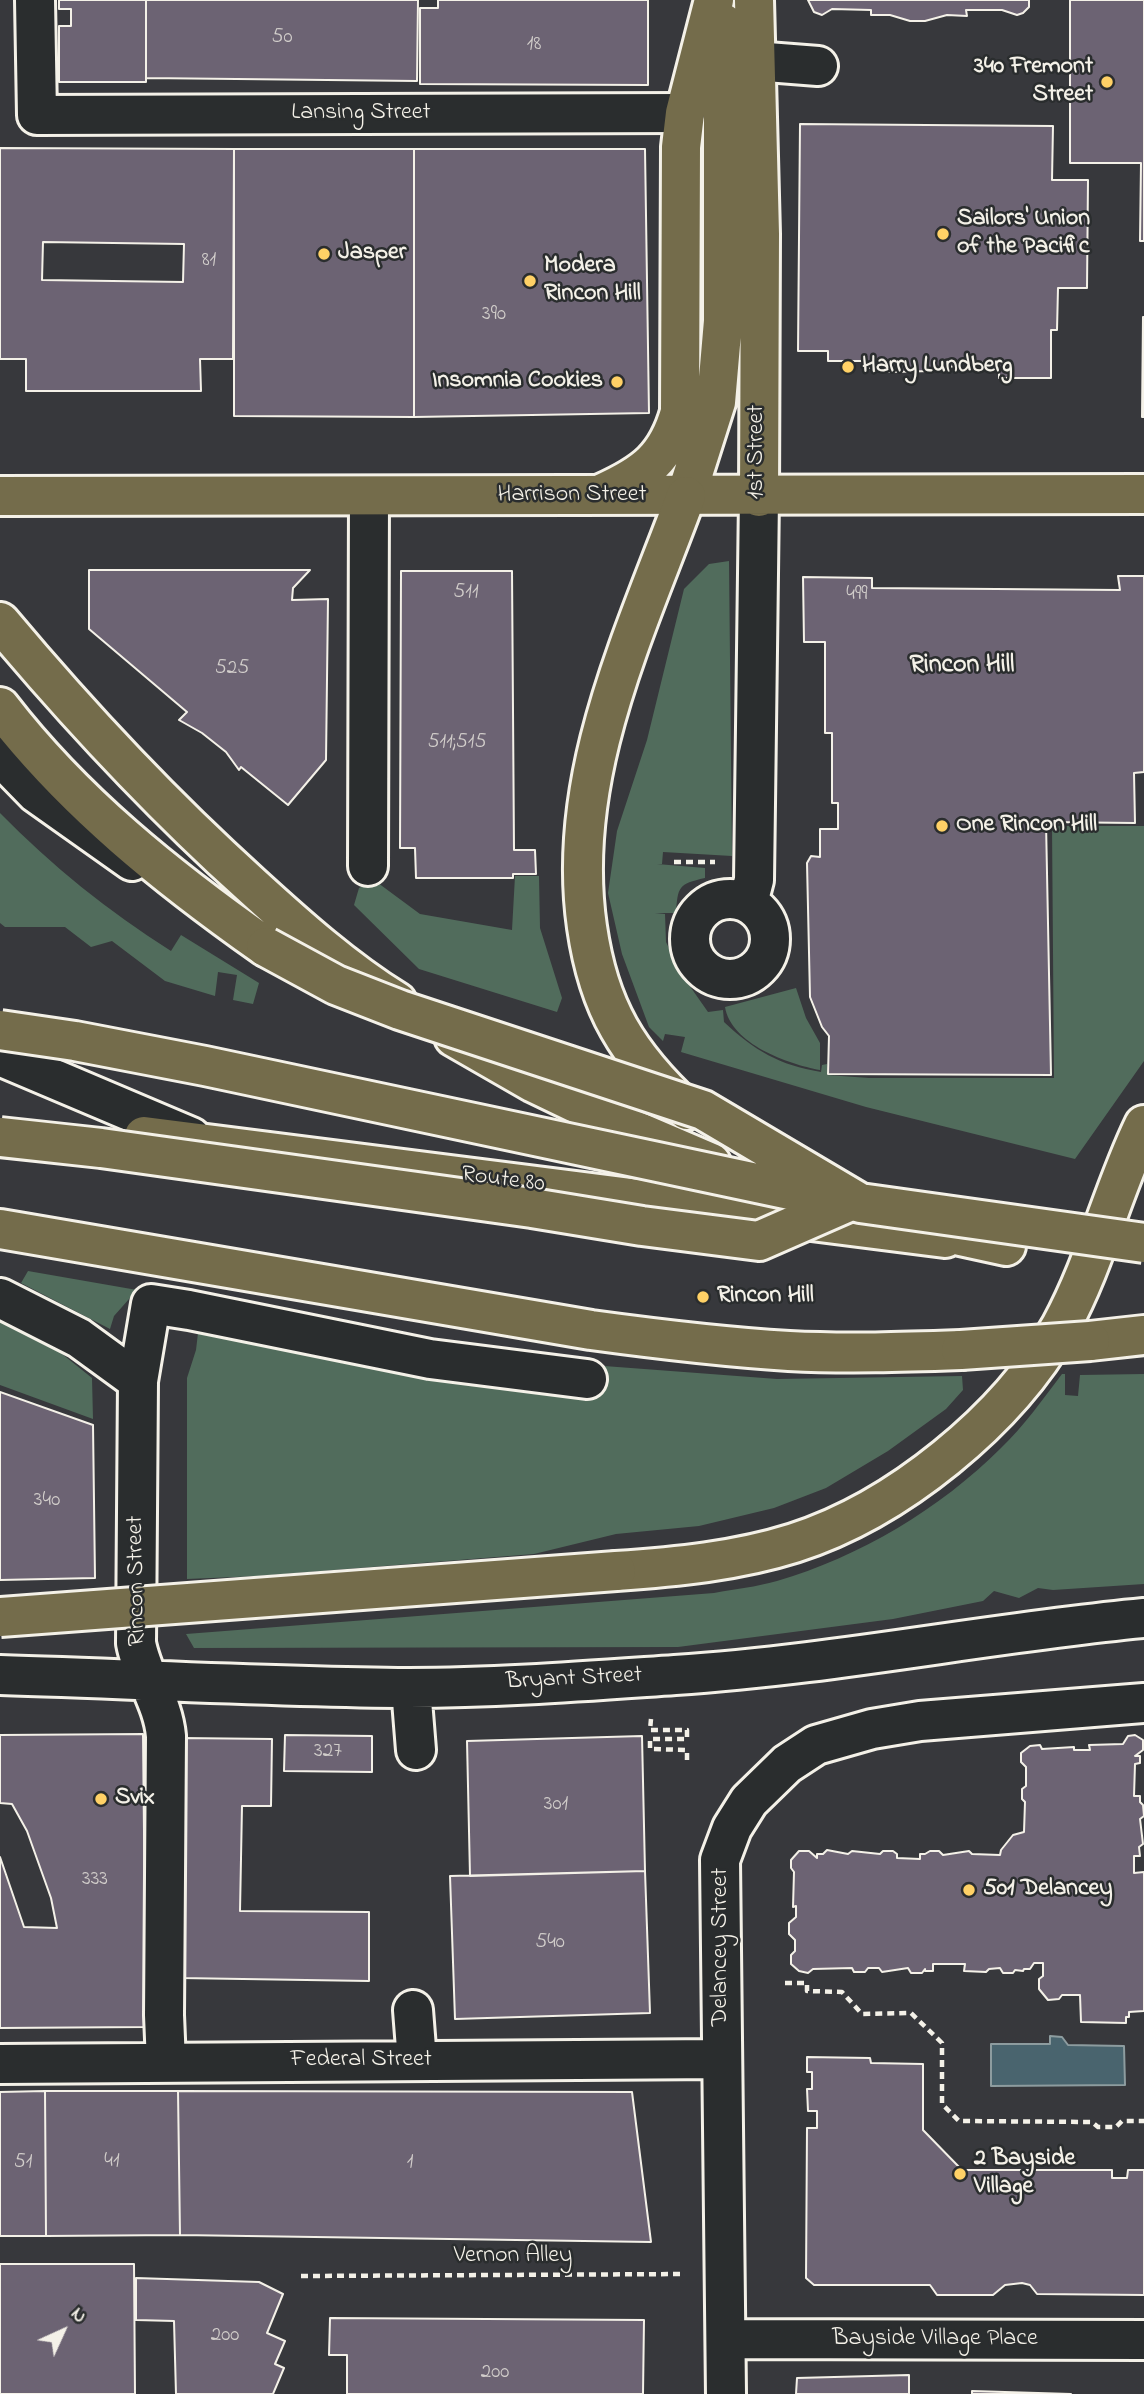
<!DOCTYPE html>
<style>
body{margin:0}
#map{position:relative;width:1144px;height:2394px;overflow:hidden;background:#37383c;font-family:"Indie Flower",sans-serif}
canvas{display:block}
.north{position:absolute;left:28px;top:2296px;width:70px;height:70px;-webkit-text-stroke:5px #2a2d2e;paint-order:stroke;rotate:45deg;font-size:19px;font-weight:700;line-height:28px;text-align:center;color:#f4f1e8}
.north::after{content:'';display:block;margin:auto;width:24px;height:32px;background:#f4f1e8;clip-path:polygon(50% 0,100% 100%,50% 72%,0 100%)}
</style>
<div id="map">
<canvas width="1144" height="2394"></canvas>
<div class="north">N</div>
</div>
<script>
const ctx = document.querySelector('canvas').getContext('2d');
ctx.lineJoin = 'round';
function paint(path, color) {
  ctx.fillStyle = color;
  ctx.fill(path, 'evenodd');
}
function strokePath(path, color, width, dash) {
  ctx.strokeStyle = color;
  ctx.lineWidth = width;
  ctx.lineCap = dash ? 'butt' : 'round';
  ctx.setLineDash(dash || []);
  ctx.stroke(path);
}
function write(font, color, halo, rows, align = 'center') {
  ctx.font = font + ' "Indie Flower",sans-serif';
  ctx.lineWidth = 5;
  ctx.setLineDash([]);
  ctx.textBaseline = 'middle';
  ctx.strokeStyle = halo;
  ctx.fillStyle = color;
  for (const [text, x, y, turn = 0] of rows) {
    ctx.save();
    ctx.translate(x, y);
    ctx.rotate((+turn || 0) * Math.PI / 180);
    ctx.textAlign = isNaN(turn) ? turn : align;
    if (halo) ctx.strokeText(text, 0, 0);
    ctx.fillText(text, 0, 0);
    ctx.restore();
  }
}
paint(new Path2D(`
 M729,561L732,856L663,852L662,864H657L705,868V878C678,884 678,887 676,913H655L665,914L666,942L682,975L708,1012L723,1010L724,1022C755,1051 779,1065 821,1072L822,1065L827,1064V1075L869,1078H1054L1052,826H1144V1061L1075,1159L866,1107L681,1052L685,1037L665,1034L663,1041L649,1027L622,954L608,893L617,831L647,740L684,589L709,564Z
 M0,813C52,866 108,911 171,951L181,935L259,983L253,1004L233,1000L237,975L218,972L215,996L165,981L112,941L91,947L65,927H5L0,923Z
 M515,876H539L540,928L562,998L557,1012L419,969L354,905L359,888L374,880L420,914L512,930Z
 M796,988L806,1018L820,1043V1070C788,1064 731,1044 725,1007Z
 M28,1271L137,1290L114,1316L110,1329L21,1283Z
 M0,1320L51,1345L92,1378L93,1419L0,1385Z
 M224,1329L591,1365L777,1379L962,1376L963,1390L946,1409L888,1451L826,1488L774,1508L699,1526L616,1534L534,1554L259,1576L187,1579V1378L196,1350L198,1333Z
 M1062,1374H1065V1395L1078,1396L1080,1375L1144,1374V1584L1053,1590L1038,1588L1019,1598L994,1591L983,1601L893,1619L678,1647L194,1648L186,1634L714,1593C735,1589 756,1587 777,1581C859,1557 940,1509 1001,1448C1024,1426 1043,1399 1062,1374Z`), '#516c5c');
const water = new Path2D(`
 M1050,2036L1062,2037L1068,2045L1124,2046L1125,2085L991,2086V2044H1050Z`);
paint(water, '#49646e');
strokePath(water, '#8d9c9f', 2);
const building = new Path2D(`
 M59,0H146V82H59V26H71V9H59Z
 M146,0H418L417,81L146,78Z
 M438,0H648V85L420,84V8H438Z
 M808,0H1029V7L1023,13L1017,15L1002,10H966L967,16L947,15L925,21H910L890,15H871V10L832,9L822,15L814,12Z
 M1070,0H1144V241H1140L1141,163H1070Z
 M800,124L1053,126L1052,180H1088L1087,288H1058L1057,330H1051V378H999V362H960L955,366L931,371L892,372L873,369L864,365V361H828V351H798Z
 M0,148L234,149L233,359H200L201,391H26V359H0ZM43,242L184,244L183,282L42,280Z
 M234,149H414V417L234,416Z
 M414,149H645L649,413L414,417Z
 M1143,317H1144V417H1142Z
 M89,570H310L293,588L292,600L328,599L326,760L288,805L241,767L239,770L226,752L202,733L179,720L187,712L89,629Z
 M401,571H512L514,850H535L536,874H513V878H416L415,848H400Z
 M1118,576H1144V772L1134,773L1135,823L1046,822L1051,1075L828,1074L829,1036L822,1027L810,997L807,863L811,856L820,857V829H838V803H832V733H825V642H804L803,577L872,578V588L1120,590Z
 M0,1392L93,1425L95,1578L0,1580Z
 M143,1734L146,2027L0,2028V1857L24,1927L57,1928L51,1898L27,1831L12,1804L0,1803V1735Z
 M285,1735L372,1736V1772L284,1771Z
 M1135,1735L1143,1740V1750L1135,1756H1140V1763L1135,1764L1134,1796H1140V1802L1143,1805L1144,1816L1140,1819L1143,1844L1139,1847L1140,1856H1134V1873L1144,1872V2011L1129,2012V2017H1126V2023L1081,2022L1080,1995H1062L1059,1999L1048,2000L1039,1989V1979L1043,1976V1963H1034L1030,1969H1024L1023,1971L1015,1970L1013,1973H1003L1000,1968L989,1969L986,1972L964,1971L965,1964H933V1971H925V1969L922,1973H911L908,1968L882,1972L879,1968H868L865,1972H854L852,1968L813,1969L808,1973L799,1971L791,1964V1955L795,1951V1940L789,1934V1923L796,1917V1906L793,1907L794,1872L791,1868V1860L799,1851H809L817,1858V1854H823L827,1850L848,1854L852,1851L880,1854L883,1851H893L897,1854V1858L920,1859V1854H925L930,1851H939L943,1855L969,1851L972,1854L1000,1855L1001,1850L1013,1835L1024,1832L1025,1802L1022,1799V1789L1026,1786V1767L1021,1762V1753L1030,1746L1040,1745L1042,1749L1074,1747V1750H1090L1089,1745L1123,1744L1128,1736Z
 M642,1736L645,1871L470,1876L467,1741Z
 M182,1738L272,1739L271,1806H242L240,1911L369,1912V1981L180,1978Z
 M645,1871L650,2013L455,2019L450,1876Z
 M807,2057L870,2058L871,2063L923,2064V2130L962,2170H1112V2178H1127L1128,2170H1144V2295L1037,2294L1030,2285L1022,2283L1005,2285L993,2295H937L930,2285H814L806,2278L807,2128H817V2111H808L807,2089H812V2072H807Z
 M45,2091H178L180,2235L46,2236Z
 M45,2091L46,2236H0V2092Z
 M178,2091L632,2092L651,2242L180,2235Z
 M0,2264H134L135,2394H0Z
 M136,2278L259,2282L283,2294L267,2333L285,2341L275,2364L284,2368L273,2394H176L174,2321L136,2320Z
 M330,2318L644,2320L643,2394H347V2355H329Z
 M909,2375V2394H796L797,2378Z
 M972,2391L1071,2394H972Z`);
paint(building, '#6c6373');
strokePath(building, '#f4f1e8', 2);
const minor = new Path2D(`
 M35,0L37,115L685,113
 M754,61L818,66
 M0,756L36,793L132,861
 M368,866L369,496
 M690 939a40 40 0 1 1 80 0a40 40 0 1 1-80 0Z
 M748,903L754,880L759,497
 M0,1056L191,1137
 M0,1298L79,1338L138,1381
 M0,1675C136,1679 273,1687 409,1688C497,1688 587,1681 675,1675C832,1665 987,1633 1144,1618
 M411,1688L416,1750
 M413,2010L417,2061
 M166,2063L164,2015L166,1736C163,1702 142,1676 136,1643L138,1381L151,1304L189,1310L430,1359L587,1379
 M0,2064L722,2059
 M726,2339L1144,2340
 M726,2394L720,1860L732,1828L749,1801L787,1764L816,1745L872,1729L920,1721L1144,1703`);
const major = new Path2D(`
 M754,0L760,234L759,497
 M603,493C645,474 667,458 680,412L681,147L685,113L714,0
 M0,496L1144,494
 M686,496L716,402L723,321V23`);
const highway = new Path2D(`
 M686,496C635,634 565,776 587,927C592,962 602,998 619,1028C637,1060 661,1086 687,1110
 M0,622C78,715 161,804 251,885C297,927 344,969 397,1002
 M0,707C74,803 168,878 266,947
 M454,1037L534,1083L613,1121L711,1163
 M144,1136L945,1238
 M919,1227L1006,1246
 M0,1229L591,1330C657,1339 723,1347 789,1351C847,1354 904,1352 961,1350
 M1090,1341L1144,1335
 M616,1571C676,1567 737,1561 794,1543C897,1510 1008,1420 1061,1326C1096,1262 1112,1191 1144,1125`);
strokePath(minor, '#f4f1e8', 44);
strokePath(major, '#f4f1e8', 44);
strokePath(highway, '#f4f1e8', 44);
strokePath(new Path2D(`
 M674,862H715
 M651,1719L650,1730H687V1739H650V1749L687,1750V1765
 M785,1983H807V1991L842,1992L862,2014L911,2013L942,2043V2104L959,2121L1092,2122L1098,2127H1116L1122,2121H1144
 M301,2276L685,2274`), '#f4f1e8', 4.5, [7, 5]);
strokePath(minor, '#2a2d2e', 38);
strokePath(major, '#746c4b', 38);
strokePath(highway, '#746c4b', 38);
const highwayBridge = new Path2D(`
 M266,947L336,985L400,1010L703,1110L860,1203L1144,1243
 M0,1030L75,1041L205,1066L832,1199
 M0,1137L101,1148L532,1208L642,1226L759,1241L848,1202
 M961,1350L1090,1341
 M0,1617L616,1571`);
strokePath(highwayBridge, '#f4f1e8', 44, []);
strokePath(highwayBridge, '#746c4b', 38);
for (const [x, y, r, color] of [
 [1107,82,7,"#ffd166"],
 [943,234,7,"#ffd166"],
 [324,254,7,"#ffd166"],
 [530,281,7,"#ffd166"],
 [848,367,7,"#ffd166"],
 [617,382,7,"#ffd166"],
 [942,826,7,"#ffd166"],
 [703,1297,7,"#ffd166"],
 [101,1799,7,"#ffd166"],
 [969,1890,7,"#ffd166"],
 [960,2174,7,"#ffd166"]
]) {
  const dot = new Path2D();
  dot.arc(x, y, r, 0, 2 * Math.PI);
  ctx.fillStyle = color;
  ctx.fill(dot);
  strokePath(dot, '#2a2d2e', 2.5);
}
write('21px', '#d2cecb', null, [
 ["50",282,39],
 ["18",534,46],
 ["81",209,262],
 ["390",494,316],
 ["511",466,594],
 ["499",857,596],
 ["525",232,670],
 ["511;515",457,744],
 ["340",47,1502],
 ["327",328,1753],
 ["301",556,1806],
 ["333",95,1881],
 ["540",550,1944],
 ["41",112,2163],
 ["51",23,2164],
 ["1",410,2164],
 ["200",225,2337],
 ["200",495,2374]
]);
write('bold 24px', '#f4f1e8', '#2a2d2e', [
 ["340 Fremont",1093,68,"right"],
 ["Street",1093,96,"right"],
 ["Sailors' Union",957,220],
 ["of the Pacific",957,248],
 ["Jasper",338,254],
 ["Modera",544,267],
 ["Rincon Hill",544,295],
 ["Harry Lundberg",862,367],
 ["Insomnia Cookies",603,382,"right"],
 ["One Rincon Hill",956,826],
 ["Rincon Hill",717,1297],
 ["Svix",115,1799],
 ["501 Delancey",983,1890],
 ["2 Bayside",974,2160],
 ["Village",974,2188]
], 'left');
write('24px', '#f4f1e8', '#2a2d2e', [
 ["Lansing Street",361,114],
 ["1st Street",758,452,-90],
 ["Harrison Street",572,496],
 ["Route 80",503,1181,7],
 ["Rincon Street",138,1581,-91],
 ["Bryant Street",574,1680,-3],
 ["Delancey Street",722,1947,-90],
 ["Federal Street",361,2061],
 ["Vernon Alley",513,2257],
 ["Bayside Village Place",935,2340]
]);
write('bold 26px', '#f4f1e8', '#2a2d2e', [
 ["Rincon Hill",962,667]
]);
</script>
